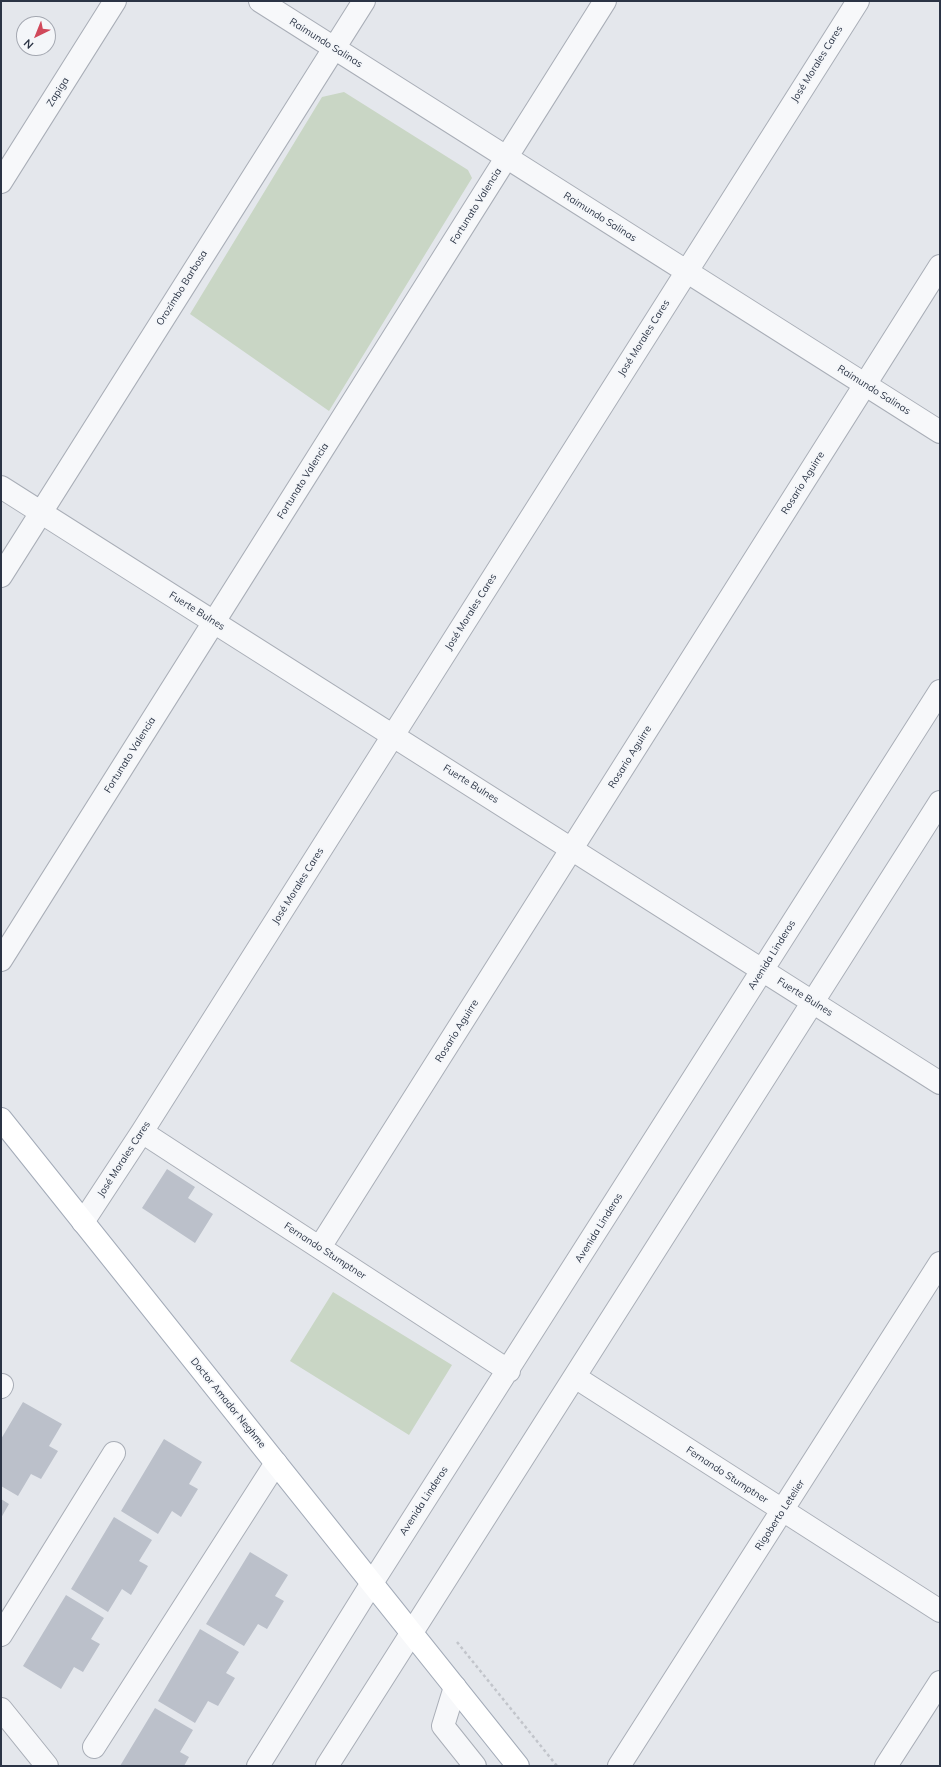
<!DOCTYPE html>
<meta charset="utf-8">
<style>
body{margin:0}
#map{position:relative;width:941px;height:1767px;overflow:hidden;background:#e4e7ec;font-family:Mulish,sans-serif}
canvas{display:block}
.frame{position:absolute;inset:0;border:2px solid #2b3445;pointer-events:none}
.north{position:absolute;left:16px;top:16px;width:40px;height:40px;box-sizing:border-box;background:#f4f6f9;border:1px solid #a4a8b1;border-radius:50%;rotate:223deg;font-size:11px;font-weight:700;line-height:16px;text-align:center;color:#2b3445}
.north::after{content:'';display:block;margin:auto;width:14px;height:18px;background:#d1495b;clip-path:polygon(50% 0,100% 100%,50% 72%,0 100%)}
</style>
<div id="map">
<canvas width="941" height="1767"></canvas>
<div class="frame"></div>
<div class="north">N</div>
</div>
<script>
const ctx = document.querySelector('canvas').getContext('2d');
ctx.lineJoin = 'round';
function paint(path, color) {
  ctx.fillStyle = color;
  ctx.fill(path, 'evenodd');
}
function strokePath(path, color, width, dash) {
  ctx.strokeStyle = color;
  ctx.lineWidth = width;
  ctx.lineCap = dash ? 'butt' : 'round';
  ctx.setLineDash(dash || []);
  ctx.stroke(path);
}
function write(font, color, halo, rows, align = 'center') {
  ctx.font = font + ' Mulish,sans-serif';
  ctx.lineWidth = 3.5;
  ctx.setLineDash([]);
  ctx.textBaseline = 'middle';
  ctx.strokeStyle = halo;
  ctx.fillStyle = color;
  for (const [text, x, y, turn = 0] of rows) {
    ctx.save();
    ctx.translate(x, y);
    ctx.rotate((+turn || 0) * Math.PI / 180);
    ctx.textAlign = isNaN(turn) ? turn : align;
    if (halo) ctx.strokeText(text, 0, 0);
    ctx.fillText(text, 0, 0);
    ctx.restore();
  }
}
paint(new Path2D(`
 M344,92L468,170L472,178L329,411L190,314L322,97Z
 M333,1292L452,1365L409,1435L290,1361Z`), '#c9d6c5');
paint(new Path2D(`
 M167,1169L195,1187L188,1198L213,1214L195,1243L142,1208Z
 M23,1402L62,1424L49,1446L58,1451L41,1479L31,1474L18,1496L1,1486V1439Z
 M164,1439L202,1462L189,1484L198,1489L181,1517L172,1511L158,1534L121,1511Z
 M1,1499L9,1504L1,1518Z
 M114,1517L152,1540L139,1561L148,1566L131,1595L122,1589L108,1612L71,1589Z
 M250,1552L288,1575L275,1596L284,1601L267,1629L258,1624L244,1646L206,1624Z
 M66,1595L104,1618L91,1639L100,1644L83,1672L74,1667L61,1689L23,1666Z
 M200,1629L239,1652L226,1673L235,1678L218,1706L208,1701L195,1723L158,1701Z
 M155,1708L193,1730L180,1752L189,1757L184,1766H120Z`), '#bbc0ca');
const minor = new Path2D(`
 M260,1L940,432
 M1,182L115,1
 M1,487L940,1083
 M1,576L364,1
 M1,960L605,1
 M142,1132L509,1371
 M83,1222L142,1132L858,1
 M320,1247L940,266
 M575,1377L940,1611
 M1,1387L2,1385
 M1,1635L114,1453
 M455,1687L443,1726L475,1766
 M1,1709L47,1766
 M94,1747L276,1463
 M258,1766L372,1583L940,691
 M327,1766L940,802
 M619,1766L940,1263
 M886,1766L940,1682`);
const major = new Path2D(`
 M1,1119L518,1766`);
strokePath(minor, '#a9aeb7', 24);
strokePath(major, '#a3abb8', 24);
strokePath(new Path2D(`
 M457,1642L557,1766`), '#c2c5cb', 2.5, [3, 3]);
strokePath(minor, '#f7f8fa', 22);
strokePath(major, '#fff', 22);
write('10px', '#2b3445', '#f4f6f9', [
 ["Raimundo Salinas",326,43,32],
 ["José Morales Cares",817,64,-58],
 ["Zapiga",58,92,-58],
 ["Fortunato Valencia",476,206,-58],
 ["Raimundo Salinas",600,217,32],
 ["Orozimbo Barbosa",182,288,-58],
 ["José Morales Cares",644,338,-58],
 ["Raimundo Salinas",874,390,32],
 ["Fortunato Valencia",303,481,-58],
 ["Rosario Aguirre",803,483,-58],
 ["Fuerte Bulnes",197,611,32],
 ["José Morales Cares",471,612,-58],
 ["Fortunato Valencia",130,755,-58],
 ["Rosario Aguirre",630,757,-58],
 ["Fuerte Bulnes",471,784,32],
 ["José Morales Cares",298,886,-58],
 ["Avenida Linderos",772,955,-58],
 ["Fuerte Bulnes",805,997,32],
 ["Rosario Aguirre",457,1031,-58],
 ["José Morales Cares",124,1159,-57],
 ["Avenida Linderos",599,1228,-58],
 ["Fernando Stumptner",325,1251,33],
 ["Doctor Amador Neghme",228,1403,51],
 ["Fernando Stumptner",727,1475,33],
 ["Avenida Linderos",424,1501,-57],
 ["Rigoberto Letelier",780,1515,-57]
]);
</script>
